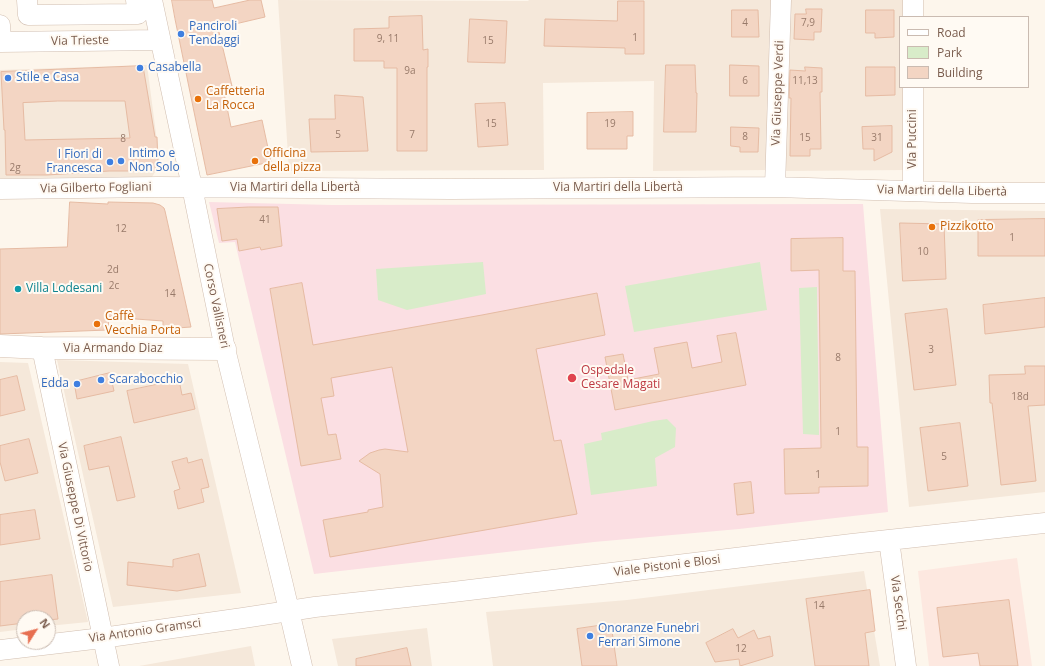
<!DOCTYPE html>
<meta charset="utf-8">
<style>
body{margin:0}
#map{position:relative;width:1045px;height:666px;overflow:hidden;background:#fdf6ec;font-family:"Open Sans",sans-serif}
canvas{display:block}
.legend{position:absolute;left:899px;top:16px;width:130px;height:72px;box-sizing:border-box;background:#fffaf3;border:1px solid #cabbb1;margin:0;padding:5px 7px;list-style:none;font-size:12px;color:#7a5c4d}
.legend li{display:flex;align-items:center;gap:8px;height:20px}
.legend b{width:20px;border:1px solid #cabbb1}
.north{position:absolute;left:16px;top:610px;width:40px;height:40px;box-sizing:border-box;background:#fffaf3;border:1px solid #cabbb1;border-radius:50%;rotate:54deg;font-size:11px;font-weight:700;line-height:16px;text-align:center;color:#7a5c4d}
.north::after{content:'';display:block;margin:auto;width:14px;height:18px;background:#e76f51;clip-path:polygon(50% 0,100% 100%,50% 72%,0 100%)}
</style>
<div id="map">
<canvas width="1045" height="666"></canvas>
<ul class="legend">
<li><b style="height:5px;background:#fff"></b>Road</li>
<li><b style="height:11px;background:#d8ecc9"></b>Park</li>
<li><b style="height:11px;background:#f3d5c3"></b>Building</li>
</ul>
<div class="north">N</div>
</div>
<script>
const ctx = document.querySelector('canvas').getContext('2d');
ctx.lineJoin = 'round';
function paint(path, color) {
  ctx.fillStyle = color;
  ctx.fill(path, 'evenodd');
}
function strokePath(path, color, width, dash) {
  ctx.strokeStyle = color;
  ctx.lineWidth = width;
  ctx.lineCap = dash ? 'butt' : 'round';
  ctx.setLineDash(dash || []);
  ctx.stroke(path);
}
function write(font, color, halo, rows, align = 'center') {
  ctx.font = font + ' "Open Sans",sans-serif';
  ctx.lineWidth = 4;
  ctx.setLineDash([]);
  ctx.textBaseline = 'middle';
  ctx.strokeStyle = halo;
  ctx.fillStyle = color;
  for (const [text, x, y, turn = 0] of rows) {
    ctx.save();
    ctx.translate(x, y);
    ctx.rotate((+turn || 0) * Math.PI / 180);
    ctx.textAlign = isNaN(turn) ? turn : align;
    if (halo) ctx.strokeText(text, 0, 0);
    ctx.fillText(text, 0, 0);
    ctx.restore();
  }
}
paint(new Path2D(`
 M278,0L528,1L529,0H774L768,170L653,171L654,81L543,83L544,170L289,171Z
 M787,0H904V17H900V87H904L905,170L784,171Z
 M147,65L160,164L152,177L0,178V70Z
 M880,209L1045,211V492L909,507Z
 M57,360L188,364L241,593L113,607Z
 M0,362L28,363L88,622L48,626V618H24V629L0,632Z
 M864,571L880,666H493L486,612L627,600Z
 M427,628L432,666H338L332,639Z
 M251,646L255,666H139Z`), '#f5e8da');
paint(new Path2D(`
 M1017,558L1032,666H929L918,571Z`), '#fde8e0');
paint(new Path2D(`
 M209,202L332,205L863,204L888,512L739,529L594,542L314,574L235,242L219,243Z`), '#fbdfe3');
paint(new Path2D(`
 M483,262L486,294L407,310L378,300L376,269Z
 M760,262L767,310L634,332L625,286Z
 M817,287L819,435L803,434L799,288Z
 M667,419L676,428L675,447L655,458L657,486L591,495L584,444L602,440L601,433L653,421Z`), '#d8ecc9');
const building = new Path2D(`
 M172,0H212L214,8L250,0H261L265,17L218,28L232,86L223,88L231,127L262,120L271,162L207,175L175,19Z
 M618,1H644V54H625V48L544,46L545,19L617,21Z
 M806,9H822L821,32H814V40L794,39L795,14H806Z
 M732,10H758L759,37H732Z
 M866,10H894V37L875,38V33H866Z
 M422,16L423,50L428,49V67H427V151H397V68H384V61H354V29L389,28V17Z
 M470,19L507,21L505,63L468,62Z
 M666,65H695L696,93H697L696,132H664Z
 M730,65L759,66V96H730Z
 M143,66L155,137H157L158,163L154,171H109L47,175H6L5,130H4L1,72ZM58,101H125L130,138L25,140L23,103Z
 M805,67L822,68V92H820L821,149H810V156H790L791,98H789L790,70L805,71Z
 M866,67H895V95L866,96Z
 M335,95L363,97L368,151L311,152L309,119H335Z
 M505,103L508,145L478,147L475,104Z
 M633,112V136H627V149H587V113Z
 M892,126V152L874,161V149H863L862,127Z
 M731,127L759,128L758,152H740V147L731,146Z
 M70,202L108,204V202L153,203L160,205L164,208L165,211L191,327L163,329V321L109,317L108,330L0,334V249L67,247Z
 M249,207H278L282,246L261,250L260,247L239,251L237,239L222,241L217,209Z
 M1045,219V256H978V220Z
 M900,223L944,224L946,279L903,281Z
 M843,238V271H855L857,447H868V486L819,487V493L785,494L784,449L821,448L819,270L791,271V239Z
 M302,283L313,345L482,315L597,293L605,335L536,349L554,441L561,440L577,514L330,557L323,520L368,512V510L383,507L380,474L359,461L370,453L379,450L385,449L408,452L392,367L331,378L334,396L321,398L328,435L336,434L341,459L301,466L270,289Z
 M1045,298V327L985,334L983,305Z
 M947,309L956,385L914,390L905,314Z
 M736,333L746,385L615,410L605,357L623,354L628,380L659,374L654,348L687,342L692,368L722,362L717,336Z
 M1025,366H1045V405L1028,406L1036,481L1001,485L992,403H990L989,375L1025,374Z
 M110,373L114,391L77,399L74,382Z
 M17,376L25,410L0,416V380Z
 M179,380L182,395L191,393L195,409L134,423L127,391Z
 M960,423L968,486L928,491L920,428Z
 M121,437L135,497L117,501L109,466L89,470L84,446Z
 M29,439L38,473L5,481L0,462V446Z
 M187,458L188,463L202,459L209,487L201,489L204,502L178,509L174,491L180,489L172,462Z
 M751,482L754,513L737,515L734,484Z
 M35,510L40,539L0,545V515Z
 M199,554L206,586L177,591L127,585L128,562L173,567V560Z
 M52,575L58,619L48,620V618H24V623L0,626V582Z
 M870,590L875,631L865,633L869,666H815L806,599Z
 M1009,600L1018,666H980L978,653L943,657L937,608Z
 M611,624L617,666H582L577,629Z
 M733,629L738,638L754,630L758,639L770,636L773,656L740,666L739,659L715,662L706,643Z
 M407,648L411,666H356V659Z`);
paint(building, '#f3d5c3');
strokePath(building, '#e6bba3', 1);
const street = new Path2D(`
 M27,0L28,15L138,14L136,0
 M152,0L192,187L225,349L283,585L302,666
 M913,0V17
 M0,25L1,42
 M0,42L160,40
 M913,87V191
 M775,187L781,0
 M0,189L158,187L451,189L775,187L972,193H1045
 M42,348L109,666
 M889,540L906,666
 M0,650L102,638L243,618L315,607L453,592L852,544L1045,523`);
const secondary = new Path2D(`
 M0,346L42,348L225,349`);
strokePath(street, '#d1beb0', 21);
strokePath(secondary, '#d6c0b0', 23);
strokePath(street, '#fff', 20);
strokePath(secondary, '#fff', 22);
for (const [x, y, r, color] of [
 [181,34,4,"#3f7fe0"],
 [140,68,4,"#3f7fe0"],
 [8,78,4,"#3f7fe0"],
 [198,99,4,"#e8710a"],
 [121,161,4,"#3f7fe0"],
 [255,161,4,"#e8710a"],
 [110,162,4,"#3f7fe0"],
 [932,227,4,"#e8710a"],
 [18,289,4,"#0f9aa8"],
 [97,324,4,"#e8710a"],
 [572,378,5,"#e0444e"],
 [101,380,4,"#3f7fe0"],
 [77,384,4,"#3f7fe0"],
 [590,636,4,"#3f7fe0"]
]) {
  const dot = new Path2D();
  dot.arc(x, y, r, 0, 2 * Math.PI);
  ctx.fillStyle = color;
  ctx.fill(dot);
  strokePath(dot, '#fffaf3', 1.5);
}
write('10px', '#987a6a', null, [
 ["4",745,23],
 ["7,9",808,23],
 ["1",635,38],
 ["9, 11",388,39],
 ["15",488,41],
 ["9a",410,71],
 ["6",745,81],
 ["11,13",805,81],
 ["15",491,124],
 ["19",610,124],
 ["5",338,135],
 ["7",412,135],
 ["8",745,137],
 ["15",805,138],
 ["31",877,138],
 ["8",123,139],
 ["2g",15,168],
 ["41",265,220],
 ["12",121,229],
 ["1",1012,238],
 ["10",923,252],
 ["2d",113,270],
 ["2c",114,286],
 ["14",170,294],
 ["3",931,350],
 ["8",838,358],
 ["18d",1020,397],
 ["1",838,432],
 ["5",944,457],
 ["1",818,475],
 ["14",819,606],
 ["12",741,649]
]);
write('12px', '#366cbe', '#fffaf3', [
 ["Panciroli",189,27],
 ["Tendaggi",189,41],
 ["Casabella",148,68],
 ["Stile e Casa",16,78],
 ["Intimo e",129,154],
 ["Non Solo",129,168],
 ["I Fiori di",102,155,"right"],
 ["Francesca",102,169,"right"],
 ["Scarabocchio",109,380],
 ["Edda",69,384,"right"],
 ["Onoranze Funebri",598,629],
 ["Ferrari Simone",598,643]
], 'left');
write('12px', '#7a5c4d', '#fffaf3', [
 ["Via Trieste",80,41,-1],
 ["Via Giuseppe Verdi",778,93,-88],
 ["Via Puccini",913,139,-90],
 ["Via Gilberto Fogliani",96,188,-1],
 ["Via Martiri della Libertà",295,188],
 ["Via Martiri della Libertà",618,188],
 ["Via Martiri della Libertà",942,191,1],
 ["Corso Vallisneri",216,306,78],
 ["Via Armando Diaz",113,349],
 ["Via Giuseppe Di Vittorio",75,507,78],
 ["Viale Pistoni e Blosi",667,566,-7],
 ["Via Secchi",898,603,82],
 ["Via Antonio Gramsci",145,631,-8]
]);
write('12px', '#c56008', '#fffaf3', [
 ["Caffetteria",206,92],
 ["La Rocca",206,106],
 ["Officina",263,154],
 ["della pizza",263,168],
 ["Pizzikotto",940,227],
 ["Caffè",105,317],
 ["Vecchia Porta",105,331]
], 'left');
write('12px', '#0d838f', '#fffaf3', [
 ["Villa Lodesani",26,289]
], 'left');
write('12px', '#be3a42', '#fffaf3', [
 ["Ospedale",581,371],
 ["Cesare Magati",581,385]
], 'left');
</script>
